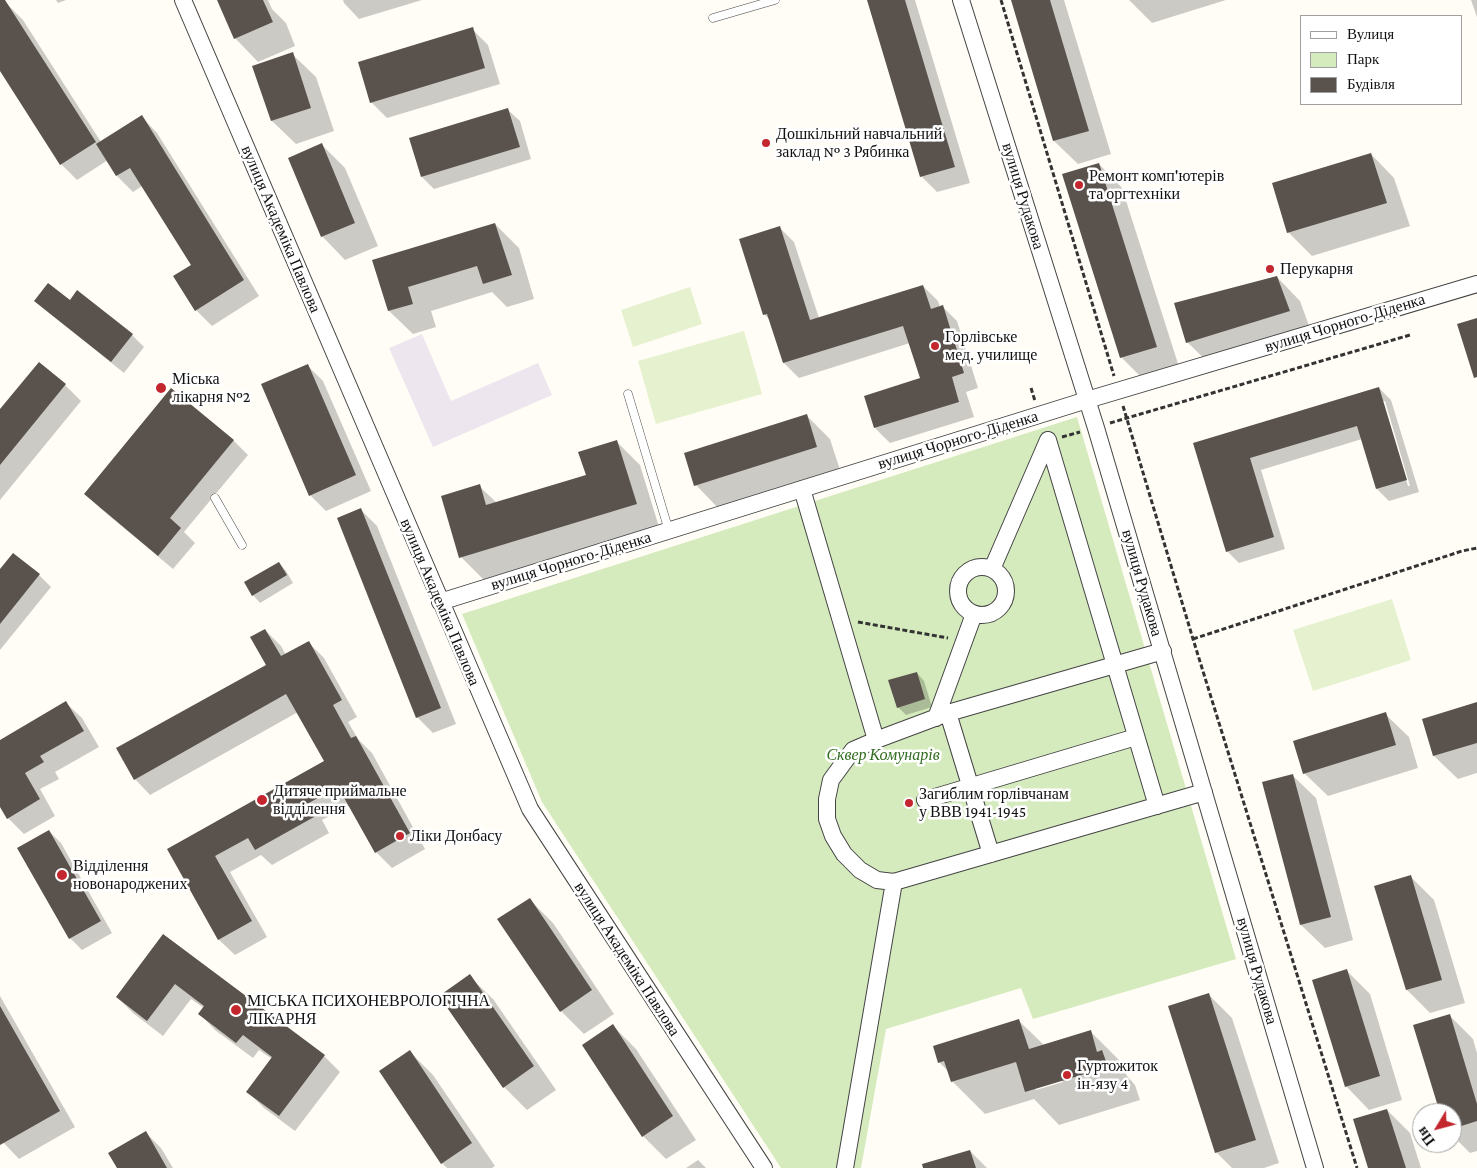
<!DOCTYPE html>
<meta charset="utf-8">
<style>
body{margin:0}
#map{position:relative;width:1477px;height:1168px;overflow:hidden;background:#fffdf5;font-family:"Crimson Pro",serif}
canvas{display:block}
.legend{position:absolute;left:1300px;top:15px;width:162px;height:90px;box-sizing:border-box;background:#fff;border:1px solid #a0a0a0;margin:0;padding:6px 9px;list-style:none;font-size:15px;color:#111}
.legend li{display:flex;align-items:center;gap:10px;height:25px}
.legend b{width:25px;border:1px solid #a0a0a0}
.north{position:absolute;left:1412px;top:1103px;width:50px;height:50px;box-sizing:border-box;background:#fff;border:1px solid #a0a0a0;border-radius:50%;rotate:233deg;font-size:14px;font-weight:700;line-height:20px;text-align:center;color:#111}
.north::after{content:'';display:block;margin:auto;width:18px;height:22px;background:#c4262e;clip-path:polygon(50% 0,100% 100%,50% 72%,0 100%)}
</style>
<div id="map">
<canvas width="1477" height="1168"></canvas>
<ul class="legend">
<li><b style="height:6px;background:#fff"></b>Вулиця</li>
<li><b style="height:14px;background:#d5ebbd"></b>Парк</li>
<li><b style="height:14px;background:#5a524d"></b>Будівля</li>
</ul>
<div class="north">Пн</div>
</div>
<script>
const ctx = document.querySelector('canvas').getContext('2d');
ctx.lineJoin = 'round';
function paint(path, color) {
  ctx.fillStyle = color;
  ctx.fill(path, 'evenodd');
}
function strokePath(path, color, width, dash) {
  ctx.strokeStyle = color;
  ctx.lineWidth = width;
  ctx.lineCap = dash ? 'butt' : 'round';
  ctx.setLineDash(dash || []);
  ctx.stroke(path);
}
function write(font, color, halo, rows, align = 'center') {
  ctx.font = font + ' "Crimson Pro",serif';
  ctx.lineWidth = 5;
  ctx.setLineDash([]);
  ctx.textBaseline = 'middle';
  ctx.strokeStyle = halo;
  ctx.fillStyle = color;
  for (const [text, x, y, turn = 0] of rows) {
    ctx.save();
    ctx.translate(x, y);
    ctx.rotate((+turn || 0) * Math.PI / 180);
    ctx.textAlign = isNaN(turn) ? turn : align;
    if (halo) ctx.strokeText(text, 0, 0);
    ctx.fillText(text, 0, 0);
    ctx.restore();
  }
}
paint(new Path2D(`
 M422,334L451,401L538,363L552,395L433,447L389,348Z`), '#eee6ef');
paint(new Path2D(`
 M1077,417L1236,959L1033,1019L1021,988L886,1029L861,1168H781L542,802L462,614Z`), '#d5ebbd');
paint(new Path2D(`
 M690,287L702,324L633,347L621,310Z
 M744,331L762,394L656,424L638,361Z
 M1392,599L1411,660L1313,691L1293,630Z`), '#e6f2cf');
paint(new Path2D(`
 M56,0H66L58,3Z
 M218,0H268L272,9L286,23L295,46L258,62L235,38Z
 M343,0H422L359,19L344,3Z
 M868,0H915L970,183L937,192L921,176Z
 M1012,0H1064L1111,154L1078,164L1054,141Z
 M1129,0H1226L1152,23Z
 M1471,0H1477V17Z
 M7,4L23,20L101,142L142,117L157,133L259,296L212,326L196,310L192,266L142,186L133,192L117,176L108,160L77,180L61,164L0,68V9Z
 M472,29L488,45L500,84L387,118L371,102Z
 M292,54L316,77L334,131L296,144L272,121Z
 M508,110L520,121L531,159L434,189L422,177Z
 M322,145L345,168L378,246L345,260L322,236Z
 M1371,154L1394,178L1410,226L1312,256L1288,232Z
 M1099,164L1122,188L1180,370L1145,381L1121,357Z
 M495,224L519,248L534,299L507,307L492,292L431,311L436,327L413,334L389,311L374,261Z
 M779,227L794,242L819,318L923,286L938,301L940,307L942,306L957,321L978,388L966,392L974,417L890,443L875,428L921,379L910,343L799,378L784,363L770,320L764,314Z
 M1277,277L1300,301L1312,334L1211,365L1187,342Z
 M77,292L132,335L144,347L124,373L48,312L36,301L70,302Z
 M39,364L65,385L81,401L0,500V411Z
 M307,365L323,381L371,491L326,511L310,495Z
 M1379,388L1391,400L1419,492L1389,501L1377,489L1362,439L1261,470L1285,549L1239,563L1227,551L1195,444ZM1382,401H1385L1410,486H1408Z
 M806,415L830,439L840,470L719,509L696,485Z
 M233,440L248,455L184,532L195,543L173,569L100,508L86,494Z
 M617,442L640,465L659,527L484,580L461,557L479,486L497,503L587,476Z
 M361,510L377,526L456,724L433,733L417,717Z
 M279,563L286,571L293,583L260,603L253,595Z
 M0,571L39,575L51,587L0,650Z
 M265,630L281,646L286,655L308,642L324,658L357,717L348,722L358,739L372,753L425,849L392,868L376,852L350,805L322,820L329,833L272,865L261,855L230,872L267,937L235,955L219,940L169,849L325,762L298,712L150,795L135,779L267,665Z
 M917,673L924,681L932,707L906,715L898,707Z
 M66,703L82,718L99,747L55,772L59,779L40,789L55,816L24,834L8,818L0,804V741Z
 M1477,704V773L1458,779L1434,756L1423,720Z
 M1385,714L1409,737L1418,768L1328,796L1304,773Z
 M1292,775L1316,798L1353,940L1325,948L1301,925Z
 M49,831L61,843L112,933L82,950L70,938Z
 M1411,877L1434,900L1465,1003L1430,1013L1407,990Z
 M529,899L553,923L614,1014L584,1034L561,1011Z
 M164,935L324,1056L340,1072L295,1131L264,1108L248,1092L272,1059L259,1050L253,1058L215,1030L200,1014L204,1008L191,999L163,1036L133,1013L117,997Z
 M1347,971L1370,994L1402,1100L1369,1110L1346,1086Z
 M469,976L493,999L556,1090L527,1110L504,1087Z
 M1209,995L1232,1018L1279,1163L1264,1168H1232L1216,1152Z
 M0,996L75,1127L19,1159L0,1139Z
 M1449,1015L1473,1039L1477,1053V1151L1470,1153L1452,1135V1113H1441Z
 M1019,1021L1044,1045L1090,1031L1123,1064L1127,1076L1135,1085L1140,1100L1059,1125L1034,1099L985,1114L952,1081L949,1072L939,1062ZM1061,1080L1063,1082L1036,1090L1035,1088Z
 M613,1026L636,1049L696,1140L666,1159L643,1136Z
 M410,1052L433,1075L495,1166L492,1168H447L442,1163Z
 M1387,1110L1410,1133L1421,1168H1370Z
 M145,1132L161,1148L173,1168H118Z
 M970,1151L987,1168H934Z
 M698,1160L706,1168H686Z`), '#0003');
paint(new Path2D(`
 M0,0H5L96,142L60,165L0,71Z
 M217,0H263L273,22L234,39Z
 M867,0H905L955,167L920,177Z
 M1011,0H1050L1089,131L1053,141Z
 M473,27L485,68L370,103L358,62Z
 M293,52L311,108L271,121L252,66Z
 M508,108L520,147L421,177L409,138Z
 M142,115L244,280L195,311L173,276L191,265L130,168L116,176L96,144Z
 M322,143L355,223L321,237L288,158Z
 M1371,153L1387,203L1287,233L1272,183Z
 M1099,163L1157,347L1120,358L1062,174Z
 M495,223L512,275L483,284L477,266L408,287L413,304L388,311L372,260Z
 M780,226L810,320L923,285L931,309L943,305L964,373L952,377L959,402L874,428L864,396L920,378L903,326L783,363L767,314L763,315L739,239Z
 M1277,276L1290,311L1186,343L1174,303Z
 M48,283L70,300L77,290L133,334L111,362L34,301Z
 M1477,318V377L1474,378L1457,324Z
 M39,362L66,384L0,465V409Z
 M308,364L356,475L309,496L261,384Z
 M1379,387L1407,480L1376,489L1357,426L1250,458L1274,537L1226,552L1193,443Z
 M171,388L234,440L170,518L181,528L158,556L84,494Z
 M807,414L817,447L694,486L684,453Z
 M617,440L637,504L459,558L441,496L480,484L486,505L586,475L578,452Z
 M361,508L441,708L416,718L337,518Z
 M13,553L40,574L0,624V569Z
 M279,562L287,575L252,596L244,582Z
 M265,629L281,656L309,641L342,700L333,705L351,738L356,736L410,833L375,853L338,787L307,804L314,817L255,850L248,838L215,856L252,921L218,940L167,849L324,761L286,694L134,780L116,748L266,665L250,637Z
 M917,672L925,699L897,708L888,680Z
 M66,701L84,731L40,756L44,762L25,773L40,799L7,819L0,807V740Z
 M1477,702V743L1433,756L1422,719Z
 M1386,712L1396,745L1303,774L1293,741Z
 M1293,774L1331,917L1300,925L1262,782Z
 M49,830L101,921L69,939L17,848Z
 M1411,875L1442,980L1406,990L1374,886Z
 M530,898L592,990L560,1012L497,919Z
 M163,934L325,1055L279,1116L246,1092L272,1057L243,1035L236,1043L198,1014L204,1006L175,984L147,1021L116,997Z
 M1347,969L1380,1076L1345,1087L1312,980Z
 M470,974L534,1066L503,1088L439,996Z
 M1209,993L1256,1140L1215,1153L1168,1006Z
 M0,1006L60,1111L0,1145Z
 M1450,1014L1477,1104V1121L1452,1129V1113H1440L1413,1025Z
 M1019,1019L1029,1049L1091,1030L1097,1052L1102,1050L1108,1067L1025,1092L1016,1062L951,1082L944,1061L938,1063L933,1046Z
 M613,1024L673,1116L642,1137L582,1045Z
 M410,1050L472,1143L441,1164L379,1071Z
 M1387,1109L1406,1168H1368L1353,1119Z
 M146,1131L167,1168H117L108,1153Z
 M970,1150L976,1168H923L922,1164Z`), '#5a524d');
const lane = new Path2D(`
 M713,18L775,0
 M628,394L669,531
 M215,498L242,545`);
const street = new Path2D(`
 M183,0L530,809L764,1168
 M961,0L1096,428L1315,1168
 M1048,440L1157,806
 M802,489L876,740
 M958 591a24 24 0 1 1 48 0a24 24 0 1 1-48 0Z
 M992,569L1048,440
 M440,602L1087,400L1477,284
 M1163,651L948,713L876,740L853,750L831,780L827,799V819L833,836L844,854L860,870L877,880L894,882L1204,792
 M948,713L991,854
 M936,718L974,614
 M925,800L1136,737
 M845,1168L894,882`);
strokePath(lane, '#444', 9);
strokePath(street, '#444', 18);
strokePath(new Path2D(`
 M1001,0L1114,376
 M1031,388L1035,401
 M1123,406L1193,639L1357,1168
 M1110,423L1410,335
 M1062,437L1080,432
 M858,622L948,638
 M1193,639L1462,551L1477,548`), '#333', 3, [5, 2.5]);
strokePath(lane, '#fff', 8);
strokePath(street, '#fff', 16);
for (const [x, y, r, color] of [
 [766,143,5,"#c4262e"],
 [1079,185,5,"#c4262e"],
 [1270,269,5,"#c4262e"],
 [935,346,5,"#c4262e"],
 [161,388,6,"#c4262e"],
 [262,800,6,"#c4262e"],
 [909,803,5,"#c4262e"],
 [400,836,5,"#c4262e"],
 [62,875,6,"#c4262e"],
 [236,1010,6,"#c4262e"],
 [1067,1075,5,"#c4262e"]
]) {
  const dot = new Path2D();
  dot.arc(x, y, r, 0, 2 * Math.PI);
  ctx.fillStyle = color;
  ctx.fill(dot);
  strokePath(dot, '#fff', 2);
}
write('16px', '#111', '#fff', [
 ["Дошкільний навчальний",776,134],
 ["заклад № 3 Рябинка",776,152],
 ["Ремонт комп'ютерів",1089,176],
 ["та оргтехніки",1089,194],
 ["Перукарня",1280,269],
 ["Горлівське",945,337],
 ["мед. училище",945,355],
 ["Міська",172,379],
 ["лікарня №2",172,397],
 ["Дитяче приймальне",273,791],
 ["відділення",273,809],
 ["Загиблим горлівчанам",919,794],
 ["у ВВВ 1941-1945",919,812],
 ["Ліки Донбасу",410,836],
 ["Відділення",73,866],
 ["новонароджених",73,884],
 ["МІСЬКА ПСИХОНЕВРОЛОГІЧНА",247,1001],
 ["ЛІКАРНЯ",247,1019],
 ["Гуртожиток",1077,1066],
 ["ін-язу 4",1077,1084]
], 'left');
write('16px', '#111', '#fff', [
 ["вулиця Рудакова",1023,196,73],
 ["вулиця Академіка Павлова",281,229,67],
 ["вулиця Чорного-Діденка",1345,323,-17],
 ["вулиця Чорного-Діденка",958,440,-17],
 ["вулиця Чорного-Діденка",571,561,-17],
 ["вулиця Рудакова",1142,583,74],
 ["вулиця Академіка Павлова",440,602,67],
 ["вулиця Академіка Павлова",627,959,57],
 ["вулиця Рудакова",1257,971,74]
]);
write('italic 16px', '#2f6b1f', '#fff', [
 ["Сквер Комунарів",883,755]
]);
</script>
